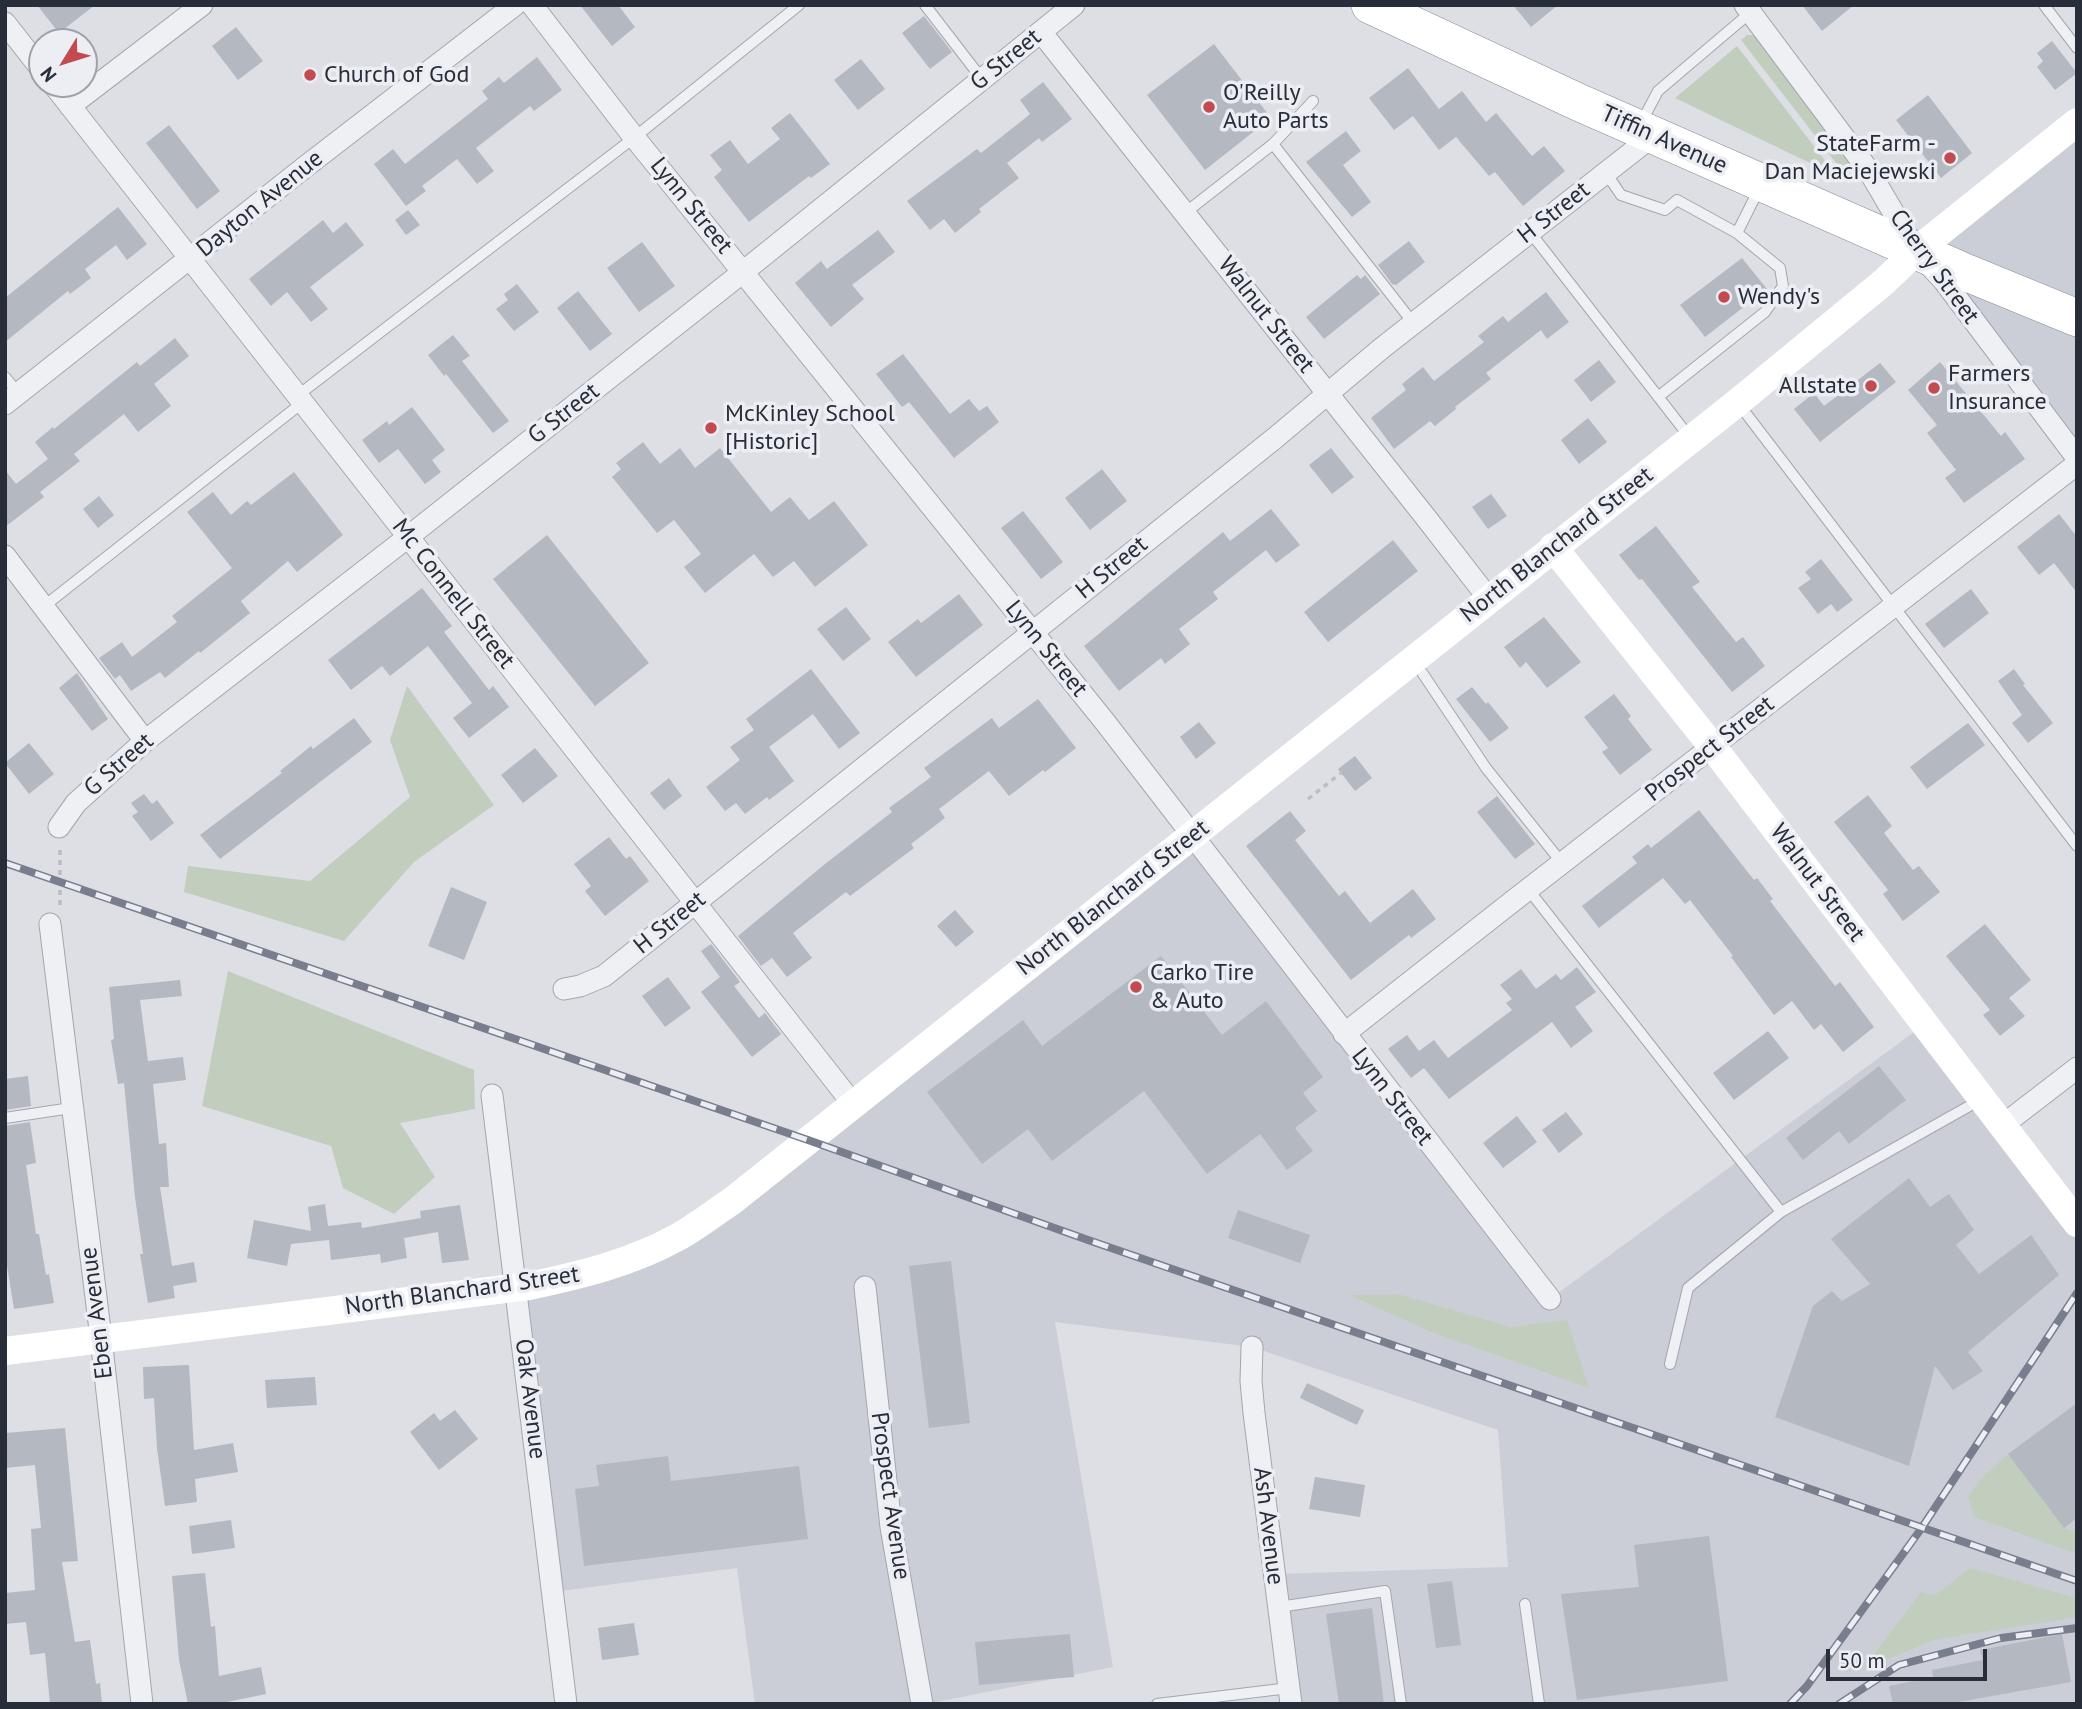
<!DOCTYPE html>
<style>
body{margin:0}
#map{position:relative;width:2082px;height:1709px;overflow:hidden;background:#dddfe5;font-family:"PT Sans",sans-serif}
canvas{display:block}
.frame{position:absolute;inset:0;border:7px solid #282d3a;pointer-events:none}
.north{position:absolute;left:28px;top:28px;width:70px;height:70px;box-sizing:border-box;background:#eceef3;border:2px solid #9ea1a9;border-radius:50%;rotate:232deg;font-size:19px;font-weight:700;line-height:28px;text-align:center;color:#282d3a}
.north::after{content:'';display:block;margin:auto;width:24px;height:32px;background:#c14b51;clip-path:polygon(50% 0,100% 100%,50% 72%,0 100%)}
.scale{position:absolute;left:1826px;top:1649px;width:161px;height:32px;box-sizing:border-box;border:4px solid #282d3a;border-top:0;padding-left:9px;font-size:21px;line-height:24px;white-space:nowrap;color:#282d3a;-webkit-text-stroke:5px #eceef3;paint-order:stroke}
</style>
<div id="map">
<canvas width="2082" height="1709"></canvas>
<div class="frame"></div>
<div class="north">N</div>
<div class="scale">50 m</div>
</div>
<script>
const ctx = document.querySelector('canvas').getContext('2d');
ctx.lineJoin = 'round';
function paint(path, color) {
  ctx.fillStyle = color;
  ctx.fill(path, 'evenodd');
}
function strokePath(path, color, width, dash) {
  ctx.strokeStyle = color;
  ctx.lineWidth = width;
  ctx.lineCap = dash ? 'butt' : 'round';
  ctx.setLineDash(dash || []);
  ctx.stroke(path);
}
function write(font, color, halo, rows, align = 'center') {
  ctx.font = font + ' "PT Sans",sans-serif';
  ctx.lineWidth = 7;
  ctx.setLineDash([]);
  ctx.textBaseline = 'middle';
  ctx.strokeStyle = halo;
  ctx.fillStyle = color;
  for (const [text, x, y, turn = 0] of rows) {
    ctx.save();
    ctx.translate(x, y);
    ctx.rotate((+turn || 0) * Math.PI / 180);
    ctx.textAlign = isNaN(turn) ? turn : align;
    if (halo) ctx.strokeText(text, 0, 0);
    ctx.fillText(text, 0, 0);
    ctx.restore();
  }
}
paint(new Path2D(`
 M2077,122V458L1916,251Z
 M1192,836L1550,1299L1925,1024L2077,1223V1704H1291L1274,1574L1508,1567L1498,1430L1252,1347L1055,1322L1113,1667L926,1704H755L737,1568L553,1592L516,1288L636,1257Z`), '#cbced6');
paint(new Path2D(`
 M1747,35H1755L1858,175L1857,180L1850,181L1741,40Z
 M1737,46L1837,176L1675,98Z
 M407,686L494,805L414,862L344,941L184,892L188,866L310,881L410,797L390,740Z
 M228,971L474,1070L475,1109L400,1123L435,1177L394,1214L343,1188L331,1146L202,1106Z
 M1398,1294L1510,1327L1567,1320L1589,1388L1434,1333L1349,1295Z
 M2008,1454L2064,1528L2077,1532V1554L1974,1517L1968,1496L1980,1480Z
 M1970,1568L2077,1598V1617L1934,1640L1863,1669L1921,1592L1934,1596Z`), '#c1cebe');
paint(new Path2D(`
 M37,5H95L59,33Z
 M580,5H618L635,27L612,46Z
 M1513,5H1558L1531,27Z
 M1802,5H1854L1822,31Z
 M924,16L952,52L930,69L902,33Z
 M236,27L263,61L238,80L212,46Z
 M2052,41L2077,73L2055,90L2037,67L2043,61L2037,53Z
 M1214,44L1271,118L1205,170L1147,95Z
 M537,57L562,90L534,111L530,106L476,148L494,171L477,184L457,159L422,186L426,191L406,206L374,164L393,149L405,164L488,99L482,91L499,77L504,83Z
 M861,59L885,89L858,110L834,80Z
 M1408,68L1439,109L1462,91L1486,122L1496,113L1532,156L1544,146L1565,171L1523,206L1495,172L1489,176L1456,137L1439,150L1413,116L1394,130L1369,98Z
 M1043,82L1072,119L1042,142L1039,138L1007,163L1019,178L979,209L981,212L955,233L944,219L930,230L907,201L977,149L981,153L1024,119L1030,114L1020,100Z
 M1928,95L1972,153L1941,178L1896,120Z
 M790,113L830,164L811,178L809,176L749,222L714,177L722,170L710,155L730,140L748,164L780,139L771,128Z
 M169,125L220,191L197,209L146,143Z
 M1346,131L1361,151L1343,165L1371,202L1352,217L1306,162Z
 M118,207L147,244L127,260L116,245L85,269L91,278L70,294L68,291L5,342V298Z
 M408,210L420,225L406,235L395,220Z
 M323,220L333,233L346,222L364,245L310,287L328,309L311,322L287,292L271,306L249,279Z
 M878,230L895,252L852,285L864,299L831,327L795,283L821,261L827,269Z
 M1409,241L1425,262L1396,285L1392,284L1378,265Z
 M642,242L675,286L639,312L607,268Z
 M1742,258L1767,289L1705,337L1680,305Z
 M1357,275L1361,279L1365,275L1380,294L1324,339L1306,317Z
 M517,284L539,312L514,331L496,309L508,300L504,294Z
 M578,291L612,334L590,351L557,308Z
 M1546,292L1569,322L1547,339L1541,330L1486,373L1491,379L1455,407L1456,409L1435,426L1430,421L1394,449L1371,418L1406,390L1402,384L1423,367L1434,381L1484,342L1478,336L1503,316L1508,322Z
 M453,335L470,356L462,361L509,421L493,433L446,374L444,376L428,355Z
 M175,338L189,356L154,384L171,406L138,432L124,414L74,454L80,461L40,492L44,497L5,527V470L16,484L48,459L35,442L53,427L54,429L137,362L140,366Z
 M903,354L950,414L969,399L979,411L987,406L999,422L954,458L909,402L902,407L876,374Z
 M1599,360L1616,382L1591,402L1574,380Z
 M1940,362L2001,436L2005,432L2025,459L1964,503L1945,478L1956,470L1927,433L1937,425L1908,390Z
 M1880,363L1896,382L1820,442L1794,409L1814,393L1824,406Z
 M412,407L445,450L432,460L441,472L425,484L398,449L379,463L362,440L387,421L389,425Z
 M1588,418L1607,442L1579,464L1561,440Z
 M643,442L660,464L680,448L695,468L720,448L771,512L790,497L809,520L834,501L868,545L815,587L794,561L773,577L754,554L705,593L684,567L701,554L674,520L657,533L612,477L621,469L616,463Z
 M1331,448L1354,477L1332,494L1309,465Z
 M1102,469L1127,501L1090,530L1065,498Z
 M294,472L343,535L297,572L288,561L241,601L250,613L200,653L199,651L165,678L160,672L131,691L120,675L115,679L99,658L122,642L132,657L177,622L172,616L232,568L187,512L213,492L231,515L247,501L251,505Z
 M1491,494L1507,516L1488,529L1472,507Z
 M99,496L114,515L98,528L83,509Z
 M1271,509L1300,545L1276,563L1266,550L1213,592L1218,599L1179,629L1190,644L1165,664L1161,658L1119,691L1084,646L1223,532L1230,541Z
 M1023,511L1063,562L1041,579L1001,528Z
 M2059,514L2077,537V593L2054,563L2039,575L2017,547Z
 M1656,526L1700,582L1692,587L1736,642L1743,637L1765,666L1732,692L1642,579L1639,580L1619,555Z
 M547,535L649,663L595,706L493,579Z
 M1393,540L1418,571L1328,642L1304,612Z
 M1821,559L1853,600L1837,612L1831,604L1818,614L1798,588L1811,579L1805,572Z
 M422,588L452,626L444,632L489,690L493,686L509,707L469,738L453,718L472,703L428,646L390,676L382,666L351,690L328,660Z
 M1971,589L1989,613L1944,648L1925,624Z
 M959,594L983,625L916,677L888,642L918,619L921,623Z
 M846,607L871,639L843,661L817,629Z
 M1544,617L1581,662L1547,688L1526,662L1520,668L1504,647Z
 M811,669L860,733L839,749L813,714L769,747L794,781L769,800L767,797L745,814L736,803L725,811L706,787L740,760L730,747L754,730L746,719Z
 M2014,669L2025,684L2023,685L2053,723L2028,743L2012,723L2022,715L1998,681Z
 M77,673L108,719L92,731L59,688Z
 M1472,687L1486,704L1488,702L1509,728L1490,742L1456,699Z
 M1614,694L1631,716L1628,719L1652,750L1620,775L1602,752L1608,748L1584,717Z
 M1038,699L1076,748L1045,772L1043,770L1009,796L989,771L939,809L945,818L911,844L914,848L850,896L846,892L793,933L812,958L787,977L772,958L761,966L738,936L825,864L892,812L889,808L931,777L924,768L992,718L999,728Z
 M354,718L372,742L220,859L200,835L282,773L280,771L311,746L313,749Z
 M1199,722L1216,743L1196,759L1180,737Z
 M1968,723L1985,745L1927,789L1910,767Z
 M29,743L54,774L29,794L5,763Z
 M535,748L558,776L523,803L501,775Z
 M1355,756L1372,778L1355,791L1338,769Z
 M669,778L682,796L664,810L650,793Z
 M144,794L152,804L157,800L174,823L151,841L132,816L138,812L131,803Z
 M1868,795L1892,826L1884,833L1913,870L1919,866L1940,892L1903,921L1883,894L1888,890L1834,822Z
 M1497,796L1535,844L1515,859L1477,812Z
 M1699,810L1754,880L1757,878L1773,899L1770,901L1835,986L1840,982L1874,1027L1843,1052L1821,1024L1814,1030L1792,1001L1774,1015L1731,957L1733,956L1690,900L1685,904L1663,878L1599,928L1582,906L1637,863L1632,857L1648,844L1651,848Z
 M1290,811L1306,831L1295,840L1339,896L1345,891L1370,923L1413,889L1436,919L1411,938L1409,935L1351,980L1246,846Z
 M609,837L626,859L630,856L649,881L605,916L585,891L591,886L574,864Z
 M451,887L487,902L464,960L428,946Z
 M955,910L974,932L956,947L937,926Z
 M1985,924L2031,980L2009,998L2025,1016L2000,1036L1983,1015L1990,1010L1946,956Z
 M711,944L740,982L734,986L759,1018L765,1013L781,1034L752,1057L701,992L720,977L701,951Z
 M1161,956L1222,1035L1266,1001L1323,1077L1303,1093L1317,1111L1295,1128L1313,1151L1287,1170L1260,1134L1207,1174L1144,1091L1052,1161L1028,1129L982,1164L927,1092L1023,1020L1042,1046Z
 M1577,967L1596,992L1575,1007L1593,1031L1571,1048L1552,1022L1449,1099L1424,1068L1411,1078L1388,1049L1407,1035L1419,1051L1434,1040L1448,1058L1512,1010L1506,1003L1512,999L1500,985L1521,969L1536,989L1556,974L1561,980Z
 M668,977L691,1008L665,1027L642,996Z
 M180,980L182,996L140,1000L148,1061L183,1057L186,1080L153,1084L159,1144L166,1143L169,1187H160L172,1266L194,1262L197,1282L173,1286L175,1298L148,1303L140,1254H143L135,1197L124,1083L118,1084L111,1040L114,1039L109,987Z
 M1768,1031L1789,1058L1734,1100L1713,1073Z
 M1879,1066L1906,1100L1849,1144L1839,1131L1803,1160L1786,1138Z
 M28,1076L31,1106L5,1110V1079Z
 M1566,1112L1583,1134L1559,1153L1542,1130Z
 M1517,1116L1537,1142L1503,1168L1483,1143Z
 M30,1122L36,1163L26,1165L36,1234H39L46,1275L49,1274L54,1303L14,1309L7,1266H5V1126Z
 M1909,1178L1930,1207L1949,1194L1974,1230L1956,1245L1979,1274L2031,1235L2059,1275L1968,1352L1983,1371L1953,1390L1935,1366L1909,1466L1775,1417L1813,1306L1832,1291L1842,1301L1870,1284L1831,1239Z
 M325,1204L328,1226L361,1222L362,1228L421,1218L420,1211L460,1205L469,1260L442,1263L438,1232L404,1238L407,1258L381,1263L380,1254L331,1260L329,1240L291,1244L287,1266L247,1258L254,1220L311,1231L308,1207Z
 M1238,1210L1310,1235L1300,1263L1228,1238Z
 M951,1261L970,1423L929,1428L909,1266Z
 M189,1365L194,1450L233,1443L238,1472L195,1479L197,1502L165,1506L157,1448L154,1398L144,1399L143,1367Z
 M315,1377L317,1405L267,1408L265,1380Z
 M1307,1383L1364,1410L1357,1425L1300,1398Z
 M2077,1403V1518L2064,1528L2008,1454Z
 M455,1410L478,1439L439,1470L410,1432L434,1413L440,1421Z
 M65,1428L78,1561L62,1562L75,1642L90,1640L96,1684L100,1683L102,1704H50L45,1653L30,1655L26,1622L5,1624V1593L35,1590L31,1529L41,1528L35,1465L5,1468V1433Z
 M668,1456L671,1481L799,1466L808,1539L584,1566L575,1489L599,1486L596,1465Z
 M1315,1477L1365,1485L1360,1517L1309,1509Z
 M231,1520L235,1548L192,1554L189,1526Z
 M1709,1536L1728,1681L1577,1700L1561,1594L1639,1587L1634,1545Z
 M205,1573L211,1627L215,1626L219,1676L261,1667L266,1694L217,1704H188L179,1660L172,1576Z
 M1452,1581L1461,1645L1436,1648L1427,1584Z
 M1372,1608L1384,1704H1339L1326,1614Z
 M634,1623L639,1655L602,1660L598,1628Z
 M1070,1634L1074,1677L979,1685L975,1642Z
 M2062,1634L2071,1682L1947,1704H1893L1889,1686L1933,1677L1932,1670L1983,1660L1980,1650Z`), '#b4b8c1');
const lane = new Path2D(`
 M925,5L982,79
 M2044,5L2077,48
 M1641,123L1658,91L1751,12
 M1273,144L1313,101
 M1606,173L1621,195L1665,210L1677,200L1737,233L1759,189
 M1185,213L1273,144L1414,324
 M1530,232L1691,439
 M5,377L19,394
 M297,396L635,137L799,5
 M1658,397L1765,312L1783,286L1780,268L1737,233
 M1738,403L2077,846
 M43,607L302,403
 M1415,662L1486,768L1562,863
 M1528,889L1781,1212
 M5,1118L71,1108
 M1670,1364L1688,1288L1781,1212L1980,1100
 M1525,1604L1539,1704
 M1279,1607L1385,1591L1401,1704
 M1157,1704L1289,1688`);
const street = new Path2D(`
 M532,5L630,132L1105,722L1550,1299
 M1745,5L1869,171L1916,251L1944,281L2077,458
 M5,23L42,70
 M1041,32L1427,519L1489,599
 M53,84L853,1104
 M70,106L202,5
 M5,404L305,167L515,5
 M5,556L145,741
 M59,827L76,803L145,741L408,537L743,272L1074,5
 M50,924L101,1338L142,1704
 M564,989L580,986L604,976L1275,438L1382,348L1654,135
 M1344,1034L1513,901L2077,464
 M492,1095L566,1704
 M2003,1125L2077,1068
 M865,1287L891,1527L922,1704
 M1252,1347L1251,1381L1254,1413L1291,1704`);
const highway = new Path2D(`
 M1370,5L1578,102L1960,270L2077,318`);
strokePath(lane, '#a3a6ae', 12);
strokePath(street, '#a3a6ae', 23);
strokePath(highway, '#858c9a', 38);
strokePath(new Path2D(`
 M1308,799L1341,773
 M60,905V846`), '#bbbdc4', 3.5, [5, 5]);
strokePath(lane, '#eff0f4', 10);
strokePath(street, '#eff0f4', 21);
strokePath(new Path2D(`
 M1553,547L1712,746L2077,1223
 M5,1351L529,1286C581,1275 631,1263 678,1237C696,1227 714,1213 732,1201L1738,402L1885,281L1916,251L2077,122`), '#fff', 28);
strokePath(highway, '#fff', 37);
const rail = new Path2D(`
 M5,863L808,1140L1088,1240L2077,1581
 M1790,1704L1807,1686L1921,1529L2077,1293
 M1839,1704L1899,1665L2001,1638L2077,1628`);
strokePath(rail, '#787e8d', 8);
strokePath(rail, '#eceef3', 5, [16]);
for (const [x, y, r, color] of [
 [310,75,7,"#c14b51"],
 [1209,107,7,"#c14b51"],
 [1950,158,7,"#c14b51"],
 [1724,297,7,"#c14b51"],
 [1871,386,7,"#c14b51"],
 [1934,388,7,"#c14b51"],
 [711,428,7,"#c14b51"],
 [1136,987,7,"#c14b51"]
]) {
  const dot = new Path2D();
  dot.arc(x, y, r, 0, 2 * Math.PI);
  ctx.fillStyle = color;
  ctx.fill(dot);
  strokePath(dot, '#eceef3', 2.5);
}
write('24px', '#282d3a', '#eceef3', [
 ["G Street",1006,60,-39],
 ["Tiffin Avenue",1664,140,24],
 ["Dayton Avenue",260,204,-39],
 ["Lynn Street",691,206,51],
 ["H Street",1554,213,-38],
 ["Cherry Street",1934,267,54],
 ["Walnut Street",1266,315,52],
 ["G Street",564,414,-38],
 ["North Blanchard Street",1557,545,-38],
 ["H Street",1112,568,-39],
 ["Mc Connell Street",453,594,52],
 ["Lynn Street",1046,649,51],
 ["Prospect Street",1710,749,-38],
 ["G Street",119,765,-41],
 ["Walnut Street",1817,883,53],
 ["North Blanchard Street",1113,898,-38],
 ["H Street",670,923,-39],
 ["Lynn Street",1392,1097,52],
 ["North Blanchard Street",462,1291,-8],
 ["Eben Avenue",97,1313,-97],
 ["Oak Avenue",530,1399,83],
 ["Prospect Avenue",890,1496,82],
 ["Ash Avenue",1268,1526,83]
]);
write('24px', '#282d3a', '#eceef3', [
 ["Church of God",324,75],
 ["O'Reilly",1223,93],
 ["Auto Parts",1223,121],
 ["StateFarm -",1936,144,"right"],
 ["Dan Maciejewski",1936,172,"right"],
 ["Wendy's",1738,297],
 ["Farmers",1948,374],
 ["Insurance",1948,402],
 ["Allstate",1857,386,"right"],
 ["McKinley School",725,414],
 ["[Historic]",725,442],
 ["Carko Tire",1150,973],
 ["& Auto",1150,1001]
], 'left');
</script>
